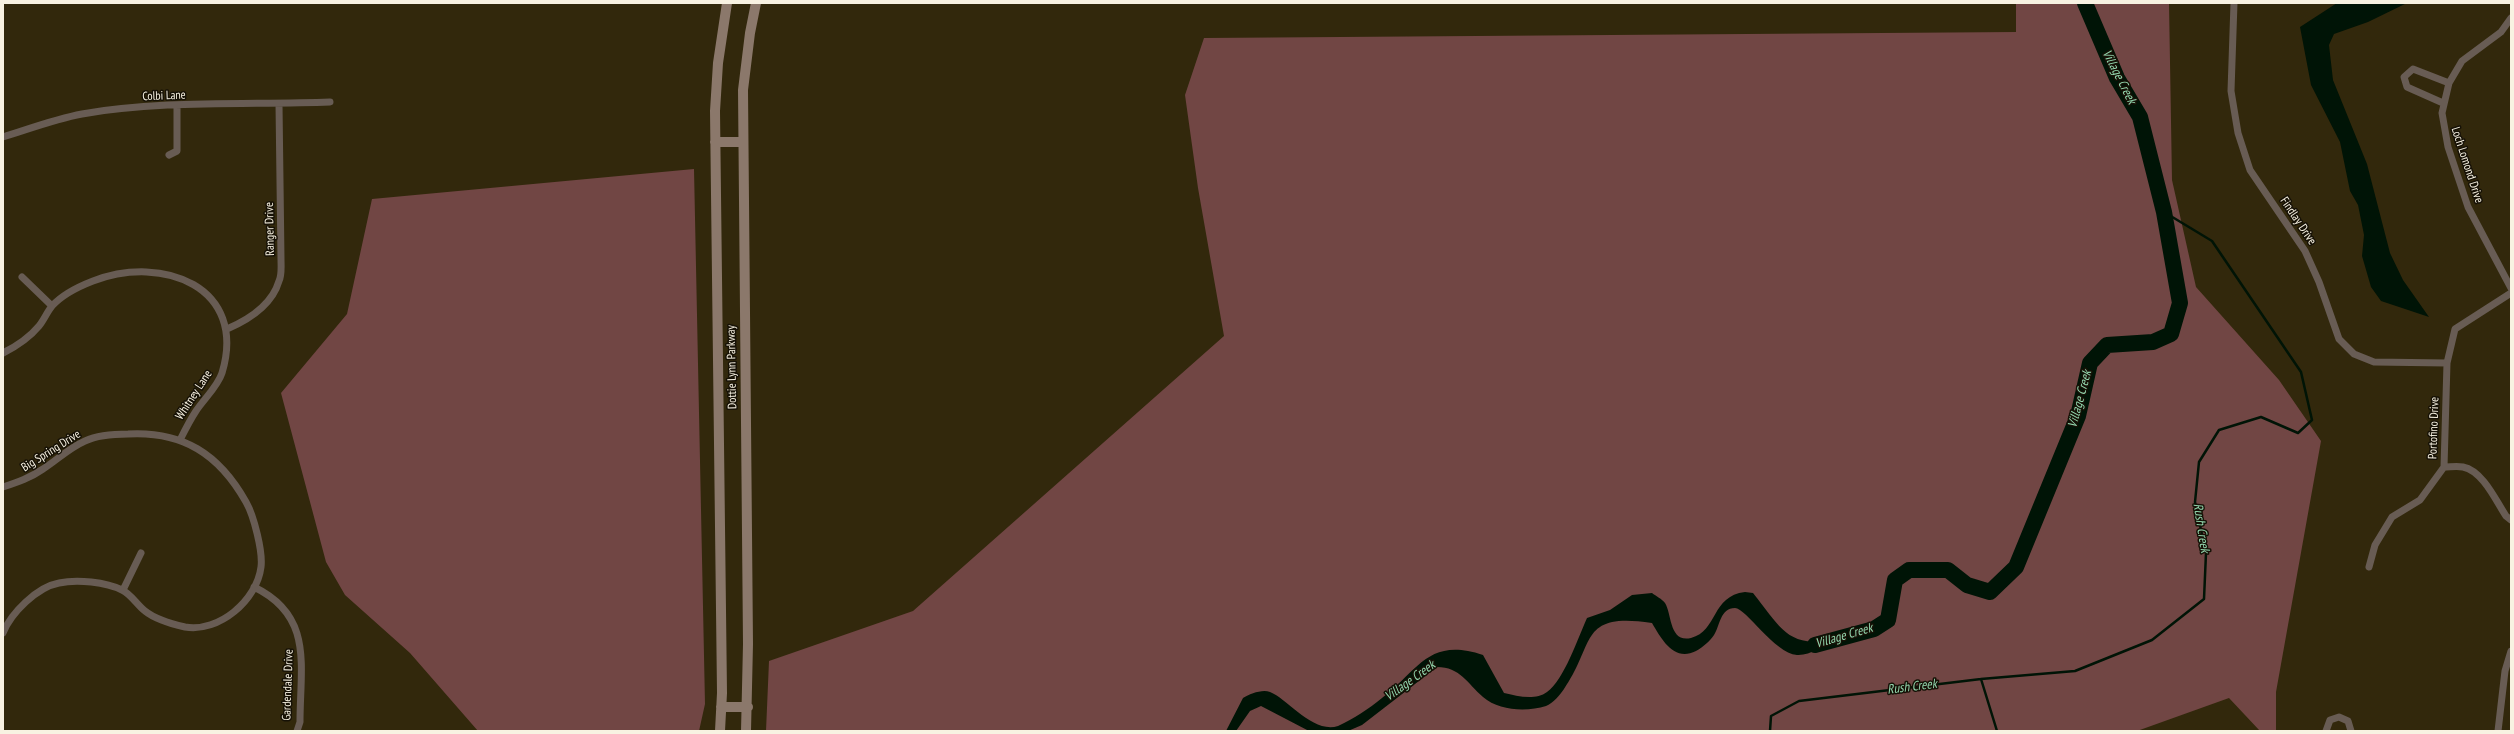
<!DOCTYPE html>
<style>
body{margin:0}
#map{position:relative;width:2514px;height:734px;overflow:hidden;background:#32280c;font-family:"PT Sans Narrow",sans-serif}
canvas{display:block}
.frame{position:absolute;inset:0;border:4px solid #f8f2e2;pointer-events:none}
</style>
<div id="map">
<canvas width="2514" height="734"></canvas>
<div class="frame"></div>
</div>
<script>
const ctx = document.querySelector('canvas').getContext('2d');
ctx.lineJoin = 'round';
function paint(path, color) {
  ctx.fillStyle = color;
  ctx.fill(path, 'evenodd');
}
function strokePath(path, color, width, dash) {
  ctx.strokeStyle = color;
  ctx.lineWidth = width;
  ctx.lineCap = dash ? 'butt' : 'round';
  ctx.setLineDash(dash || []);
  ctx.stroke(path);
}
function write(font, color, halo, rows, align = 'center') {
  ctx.font = font + ' "PT Sans Narrow",sans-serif';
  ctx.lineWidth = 3;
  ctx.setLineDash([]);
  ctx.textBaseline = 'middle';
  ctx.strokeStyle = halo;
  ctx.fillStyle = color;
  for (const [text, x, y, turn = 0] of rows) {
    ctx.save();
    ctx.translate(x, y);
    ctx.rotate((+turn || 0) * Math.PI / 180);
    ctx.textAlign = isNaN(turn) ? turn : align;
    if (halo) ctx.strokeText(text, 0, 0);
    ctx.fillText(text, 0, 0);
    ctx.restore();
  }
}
paint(new Path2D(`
 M2016,3H2169L2172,180L2196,287L2279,380L2321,441L2276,692V731H2260L2229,698L2137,731H766L769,661L913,611L1224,336L1198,188L1185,95L1204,38L2016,32Z
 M694,169L705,704L699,731H478L410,653L345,595L326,562L281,393L347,314L372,199Z`), '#714644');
paint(new Path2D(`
 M2337,3H2407L2368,22L2334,34L2329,45L2333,80L2367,164L2390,253L2403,280L2429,317L2381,301L2371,287L2362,256L2364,235L2358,205L2350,191L2340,142L2311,85L2300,27Z
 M1745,592L1753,593C1782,629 1786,647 1836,641C1825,645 1809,656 1797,655C1774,653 1746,608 1735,608C1720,608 1720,626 1714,635C1710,641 1703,647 1696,651C1674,662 1662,640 1652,623C1578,612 1596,643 1564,689C1560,695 1553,703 1546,706C1527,712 1499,711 1483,697C1467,683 1460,667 1437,667L1362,725L1348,731H1309L1261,706L1250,711L1236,731H1226L1243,698C1250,694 1262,689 1270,692C1288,699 1313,734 1338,726C1353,719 1369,709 1382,698C1419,670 1428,637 1483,655L1504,693C1517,696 1535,701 1547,692C1564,680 1578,638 1587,618L1610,610L1632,595L1652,593C1656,596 1662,599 1665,603C1672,614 1669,643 1691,638C1718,631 1711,596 1745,592Z`), '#001406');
strokePath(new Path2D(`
 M1981,679L1997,731
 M1770,731L1771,716L1799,701L1981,679L2075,671L2152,640L2204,599L2206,553L2195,502L2199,462L2219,430L2261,417L2298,433L2312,420L2301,372L2212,241L2164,212`), '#001406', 2.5);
strokePath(new Path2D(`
 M1815,645L1874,629L1888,620L1895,580L1909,570H1948L1967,585L1990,592L2016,567L2078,416L2090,363L2107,345L2153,342L2171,334L2180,303L2164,212L2140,117L2117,78L2085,3`), '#001406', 16);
strokePath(new Path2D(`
 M2234,3L2231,91L2238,133L2250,170L2305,251L2319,282L2339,339L2354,354L2374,362L2447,363
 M2511,18L2501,32L2462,61L2449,83L2442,113L2448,147L2468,207L2511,288
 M2443,103L2407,87L2404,77L2413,69L2449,83
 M3,137C29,129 55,119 82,114C159,100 251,105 330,102
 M169,155L177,151V106
 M22,277L52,306
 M227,329C248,320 272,305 279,281C282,275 281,266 281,259L279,104
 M3,353C17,346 29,338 39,326C44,320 47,312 52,306C62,295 80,286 93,281C163,254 248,287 222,373C218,386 204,399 196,411C190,420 185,430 180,440
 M2444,467C2450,467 2457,466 2463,467C2483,471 2496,501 2506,516L2511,520
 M3,487C18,482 30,478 43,469C57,460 69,448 85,441C98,435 115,434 128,434C183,431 219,454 246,502C254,516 263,552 261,567C257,600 219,633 185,627C172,624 156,620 145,611C137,605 131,594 122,590C106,582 77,579 59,583C37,587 11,613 3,633
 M2369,567L2375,545L2392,517L2420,500L2444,467L2447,363L2455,329L2511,293
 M254,587C314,616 300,666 300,722L297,731
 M123,590L141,553
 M2326,731L2330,720L2339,717L2348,721L2351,731
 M2498,731L2505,671L2511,651`), '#685c54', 7);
strokePath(new Path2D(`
 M715,142H743
 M721,707H748
 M720,731L722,693L715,111L718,63L727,3
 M746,731L748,644L743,90L750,33L756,3`), '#8b786b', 10);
write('12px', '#f8f2e2', '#161106', [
 ["Colbi Lane",164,96,-2],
 ["Loch Lomond Drive",2467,165,72],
 ["Findlay Drive",2298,221,56],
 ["Ranger Drive",270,229,-91],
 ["Dottie Lynn Parkway",732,367,-91],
 ["Whitney Lane",194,395,-57],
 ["Portofino Drive",2434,428,-88],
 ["Big Spring Drive",51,451,-32],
 ["Gardendale Drive",288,685,-88]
]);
write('italic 13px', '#93d7ae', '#161106', [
 ["Village Creek",2119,77,63],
 ["Village Creek",2080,399,-75],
 ["Rush Creek",2201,528,81],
 ["Village Creek",1844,636,-16],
 ["Village Creek",1410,681,-36],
 ["Rush Creek",1912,687,-7]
]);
</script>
